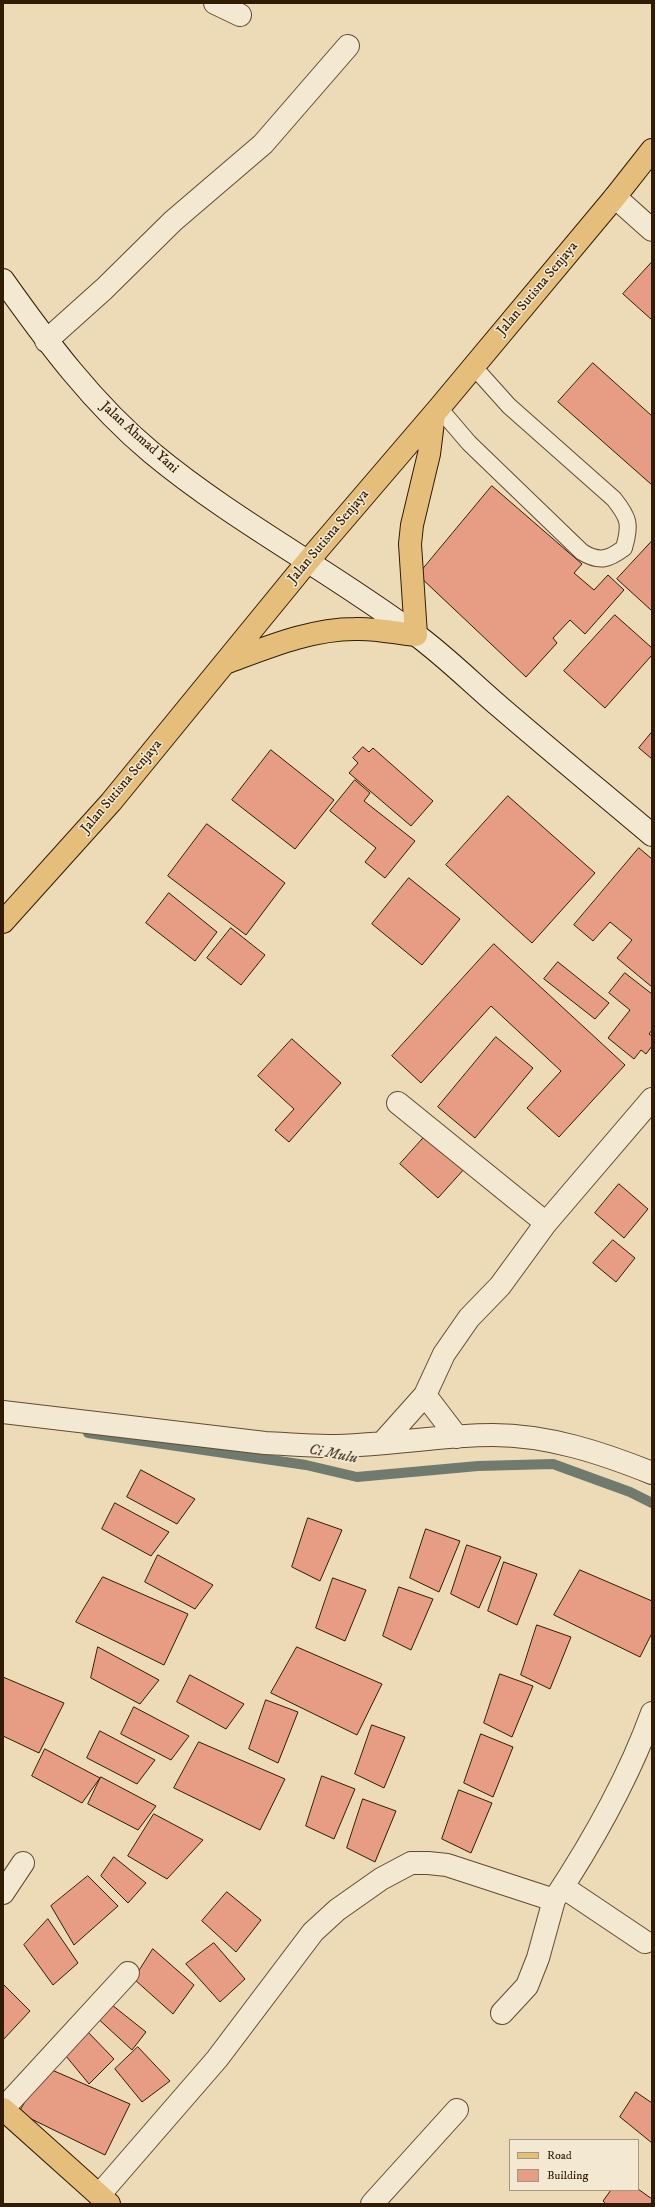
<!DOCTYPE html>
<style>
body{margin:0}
#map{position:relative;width:655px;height:2207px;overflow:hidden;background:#eddbb8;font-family:"IM FELL DW Pica",serif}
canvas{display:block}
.frame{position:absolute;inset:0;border:4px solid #311c03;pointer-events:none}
.legend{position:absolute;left:509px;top:2139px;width:130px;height:52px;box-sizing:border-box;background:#f3e8d1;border:1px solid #a5967f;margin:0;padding:5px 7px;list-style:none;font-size:12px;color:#311c03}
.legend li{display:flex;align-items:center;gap:8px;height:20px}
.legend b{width:20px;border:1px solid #a5967f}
</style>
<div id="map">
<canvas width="655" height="2207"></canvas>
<div class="frame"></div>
<ul class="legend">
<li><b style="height:5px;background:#e6be7c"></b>Road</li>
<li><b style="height:11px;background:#e69d83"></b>Building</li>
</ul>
</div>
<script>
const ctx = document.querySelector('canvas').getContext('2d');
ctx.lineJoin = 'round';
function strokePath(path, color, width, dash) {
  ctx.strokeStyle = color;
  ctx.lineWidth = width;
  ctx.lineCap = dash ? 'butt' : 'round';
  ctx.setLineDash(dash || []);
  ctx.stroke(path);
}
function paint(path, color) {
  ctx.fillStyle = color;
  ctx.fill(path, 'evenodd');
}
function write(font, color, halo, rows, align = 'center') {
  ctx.font = font + ' "IM FELL DW Pica",serif';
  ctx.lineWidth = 3;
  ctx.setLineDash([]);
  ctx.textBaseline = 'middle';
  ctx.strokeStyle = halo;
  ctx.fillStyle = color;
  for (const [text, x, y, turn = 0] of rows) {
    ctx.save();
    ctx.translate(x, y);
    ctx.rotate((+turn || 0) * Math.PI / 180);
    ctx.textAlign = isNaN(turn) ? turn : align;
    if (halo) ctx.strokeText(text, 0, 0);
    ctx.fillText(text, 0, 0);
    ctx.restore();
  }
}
strokePath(new Path2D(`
 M88,1433L306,1465L357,1477L478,1466L553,1464L630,1492L652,1503`), '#717a6e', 10);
const building = new Path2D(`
 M652,262V320L623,294Z
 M593,363L652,416V485L558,402Z
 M492,486L582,564L574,573L594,590L608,575L624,590L585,634L570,620L553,638L557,643L526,677L418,575Z
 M652,541V611L617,579Z
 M615,615L652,648V655L605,708L564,671Z
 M652,732V759L639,748Z
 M363,747L369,752L373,748L433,801L411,826L349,773L358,763L353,758Z
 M271,750L334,800L295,849L232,800Z
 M355,780L370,793L364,801L415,841L385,878L365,862L376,848L330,811Z
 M508,796L595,873L532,943L446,865Z
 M207,824L285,883L246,935L168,876Z
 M639,848L652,859V987L617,958L632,940L610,922L593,941L574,925Z
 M409,878L460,919L422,965L372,924Z
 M169,893L217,932L195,961L146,923Z
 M231,928L265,955L241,985L207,958Z
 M494,944L625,1065L559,1137L527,1108L561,1071L491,1006L421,1083L392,1056Z
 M558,962L609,1003L595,1019L544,979Z
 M625,973L652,994V1030L649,1034L652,1036V1046L646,1054L641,1050L634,1059L608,1038L630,1010L609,993Z
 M496,1037L533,1068L475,1138L438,1107Z
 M292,1039L341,1083L289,1142L275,1130L294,1109L258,1076Z
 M427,1134L465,1168L438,1198L400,1164Z
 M619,1184L648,1209L624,1238L595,1213Z
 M613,1240L635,1258L616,1282L593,1263Z
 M141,1470L195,1499L177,1524L127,1497Z
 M115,1503L169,1532L151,1556L102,1529Z
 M308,1518L342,1530L320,1581L292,1567Z
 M426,1529L460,1541L439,1592L410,1578Z
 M467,1545L501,1557L479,1608L451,1594Z
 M158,1555L213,1585L195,1609L145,1582Z
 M504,1562L537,1574L517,1625L488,1611Z
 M580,1570L652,1601V1633L640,1657L554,1615Z
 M103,1577L188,1614L164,1665L76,1622Z
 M333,1578L366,1590L345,1641L316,1628Z
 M399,1587L433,1599L411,1650L383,1636Z
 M537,1625L571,1637L550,1689L521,1675Z
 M98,1647L159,1680L140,1704L91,1678Z
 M297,1647L382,1684L357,1735L271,1693Z
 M500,1674L533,1686L512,1737L484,1723Z
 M190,1675L244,1704L226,1729L177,1702Z
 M3,1677L64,1703L39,1753L3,1736Z
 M266,1700L298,1712L278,1763L249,1749Z
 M134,1707L189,1736L171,1760L121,1734Z
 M372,1725L405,1737L384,1788L355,1774Z
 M100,1731L155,1760L137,1784L87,1758Z
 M481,1734L513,1747L493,1797L464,1783Z
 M199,1742L285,1779L260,1830L174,1788Z
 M45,1749L100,1778L82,1803L32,1776Z
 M322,1776L355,1789L334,1839L306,1826Z
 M101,1777L156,1806L138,1830L88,1804Z
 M459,1790L492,1803L471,1853L442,1839Z
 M363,1799L396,1811L375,1862L347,1848Z
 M154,1814L203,1840L167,1879L128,1856Z
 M114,1857L146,1883L128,1903L101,1876Z
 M88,1876L118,1906L74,1945L51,1906Z
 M227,1892L261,1920L236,1952L202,1921Z
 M48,1919L78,1963L53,1985L24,1945Z
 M214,1943L245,1979L220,2002L186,1964Z
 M153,1949L194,1985L173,2014L134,1979Z
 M3,1984L30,2011L3,2040Z
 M107,2001L146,2032L132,2050L94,2015Z
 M85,2029L114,2059L89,2084L61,2050Z
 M138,2047L170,2081L142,2102L115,2069Z
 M45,2067L130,2104L105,2155L19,2113Z
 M636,2092L652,2103V2143L620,2117Z
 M638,2189L652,2199V2204H606L603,2201L611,2190Z`);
paint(building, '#e69d83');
strokePath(building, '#311c03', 1);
const lane = new Path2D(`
 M439,408L469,443L582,552C600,563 609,559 624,548C631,524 629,518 614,499L509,406L474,367`);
const street = new Path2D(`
 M215,3L240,15
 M615,197L652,230
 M46,341L104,289L173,221L263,144L348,46
 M398,1103L546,1223
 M425,1395L457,1437
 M3,1412L265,1443C287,1444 308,1446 329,1446C384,1446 439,1435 493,1435C548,1435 602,1453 652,1473
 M383,1442L425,1395L444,1354L469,1318L500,1286L546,1223L652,1099
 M563,1887L645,1942
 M3,1893L23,1863
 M502,2013L527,1986L538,1958L554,1900
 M3,2109L128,1973
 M100,2194L217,2059L313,1932L337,1910L381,1879L411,1863H428L447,1865L554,1900C593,1841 628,1779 652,1713
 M372,2204L457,2110`);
const secondary = new Path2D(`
 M3,280C47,342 93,404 152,453C234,521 329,570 415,634C445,656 472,683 500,707C550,750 601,792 652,835`);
const primary = new Path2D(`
 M225,663C266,648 310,629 355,629C375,628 396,633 416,635L410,544L412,525L429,454L434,414
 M3,922L111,802L308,561L439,408L615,197L652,150
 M3,2109L109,2204`);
strokePath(lane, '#604c30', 18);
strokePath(street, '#604c30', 24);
strokePath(secondary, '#311c03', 24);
strokePath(primary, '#311c03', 24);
strokePath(lane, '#f3e8d1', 16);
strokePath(street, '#f3e8d1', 22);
strokePath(secondary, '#f3e8d1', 22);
strokePath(primary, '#e6be7c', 22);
write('14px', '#311c03', '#f3e8d1', [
 ["Jalan Sutisna Senjaya",538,289,-50],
 ["Jalan Ahmad Yani",139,438,42],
 ["Jalan Sutisna Senjaya",329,537,-50],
 ["Jalan Sutisna Senjaya",122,787,-50]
]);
write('italic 15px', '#514b39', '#f3e8d1', [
 ["Ci Mulu",333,1455,11]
]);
</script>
